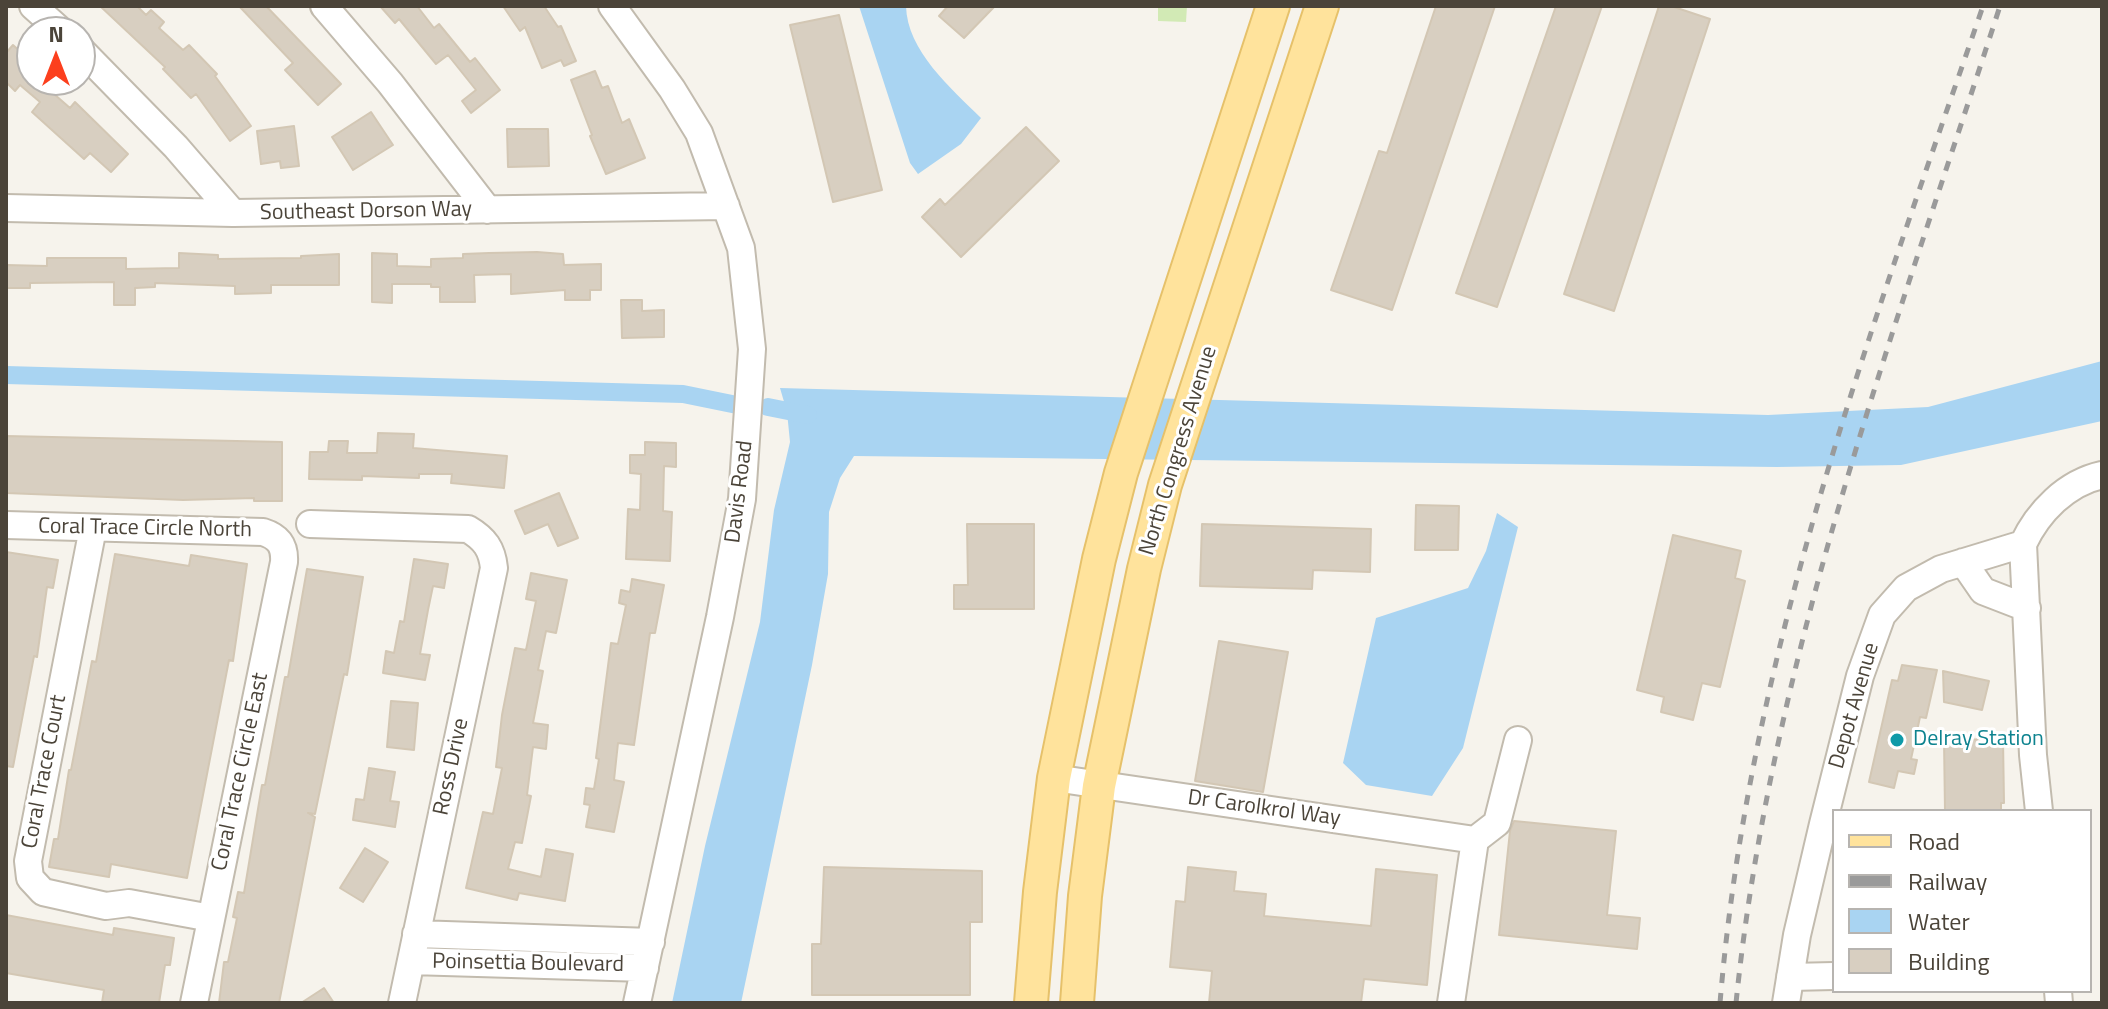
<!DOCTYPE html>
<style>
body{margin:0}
#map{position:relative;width:2108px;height:1009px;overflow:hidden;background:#f6f3ec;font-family:"Titillium Web",sans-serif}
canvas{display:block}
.frame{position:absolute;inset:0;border:8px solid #4b4439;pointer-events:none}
.legend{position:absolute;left:1832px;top:809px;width:260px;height:184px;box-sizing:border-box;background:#fff;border:2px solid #b7b4b0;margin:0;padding:10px 14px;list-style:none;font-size:24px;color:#4b4439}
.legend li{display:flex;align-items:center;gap:16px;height:40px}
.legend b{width:40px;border:2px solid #b7b4b0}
.north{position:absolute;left:16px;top:16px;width:80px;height:80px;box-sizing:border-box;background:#fff;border:2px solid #b7b4b0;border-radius:50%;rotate:0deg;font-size:22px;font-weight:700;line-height:32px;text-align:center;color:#4b4439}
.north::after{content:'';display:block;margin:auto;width:28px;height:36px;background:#fc3f1d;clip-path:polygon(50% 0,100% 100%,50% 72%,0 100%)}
</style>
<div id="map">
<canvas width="2108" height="1009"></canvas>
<div class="frame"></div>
<ul class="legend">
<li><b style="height:10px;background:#ffe39c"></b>Road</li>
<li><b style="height:10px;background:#9a9a9a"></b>Railway</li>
<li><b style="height:22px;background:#a9d4f2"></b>Water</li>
<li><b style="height:22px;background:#d8cfc1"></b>Building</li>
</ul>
<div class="north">N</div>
</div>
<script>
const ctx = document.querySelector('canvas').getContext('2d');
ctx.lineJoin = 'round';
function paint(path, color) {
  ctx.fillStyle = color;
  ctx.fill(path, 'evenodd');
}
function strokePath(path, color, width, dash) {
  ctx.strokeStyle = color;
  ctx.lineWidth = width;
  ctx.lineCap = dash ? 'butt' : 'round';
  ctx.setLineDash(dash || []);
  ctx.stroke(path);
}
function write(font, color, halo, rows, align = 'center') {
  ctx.font = font + ' "Titillium Web",sans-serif';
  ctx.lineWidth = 6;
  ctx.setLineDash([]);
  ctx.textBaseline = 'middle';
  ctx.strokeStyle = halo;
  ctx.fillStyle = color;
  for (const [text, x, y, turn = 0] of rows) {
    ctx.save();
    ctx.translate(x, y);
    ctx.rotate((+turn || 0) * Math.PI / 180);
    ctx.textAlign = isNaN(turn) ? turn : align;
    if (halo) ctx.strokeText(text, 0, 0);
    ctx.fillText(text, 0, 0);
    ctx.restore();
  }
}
paint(new Path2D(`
 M1158,6H1187L1186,22L1158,21Z`), '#d2eab5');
paint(new Path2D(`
 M859,6H906C907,51 951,88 981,118L961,144L918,174L910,163Z
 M2102,361V421L1901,465L1777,467L854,456L840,478L829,512L828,574L812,665L741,1003H672L705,846L760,622L774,510L790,442L787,412L780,388L1768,415L1928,407Z
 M1497,513L1518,527L1463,748L1432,796L1366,785L1343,763L1376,618L1468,588L1486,551Z`), '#a9d4f2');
strokePath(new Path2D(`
 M6,375L683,394L737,405
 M768,407L808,415`), '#a9d4f2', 18);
const building = new Path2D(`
 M100,6H137L146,15L151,10L164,22L159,28L183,50L189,45L217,74L215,76L251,126L230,141L196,94L191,98L163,69L165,67Z
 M239,6H266L341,84L318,105L285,70L293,63Z
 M380,6H417L434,28L439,24L470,62L475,58L500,90L471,113L462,101L476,90L448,55L436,64L399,19L395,23Z
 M503,6H544L558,27L561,26L576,61L564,66L561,60L542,68L525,27L520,31Z
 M948,6H995L964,38L939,16Z
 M1436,6H1495L1392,310L1331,290L1379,151L1387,153Z
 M1556,6H1602L1497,307L1456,293Z
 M1659,6H1671L1710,19L1614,311L1564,294Z
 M839,15L882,190L833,202L790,25Z
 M13,45L32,62V80H38L70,108L75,102L128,154L111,172L90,153L84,159L32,112L40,102L20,85L15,91L6,82V53Z
 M595,71L602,88L608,86L622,123L629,119L645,158L606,174L590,136L592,135L571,80Z
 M371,112L393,145L353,170L332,137Z
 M294,126L299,166L281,168L280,161L261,164L257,131Z
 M1026,127L1059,161L961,257L922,217L940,199L945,205Z
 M507,129H548L549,166L508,167Z
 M537,252L563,254L564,265L601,264V290H590V300H565V290L511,294V274L474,275L475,302H440V287H431V284H392V303L372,302V253L397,254V266L431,267V259L463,258V254L489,253Z
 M179,253L218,255V259L301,258V256L339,254V285H271V293L235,294V286L155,283V287L135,288V305H114V282L30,283V288H6V265L47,266V258H126V269L179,268Z
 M621,300H642V311L664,310V337L622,338Z
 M378,433L414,434L413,448L507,456L504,488L451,483L452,474H419V478L362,476V480L309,479L310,452H328L329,441H348L347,453H377Z
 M6,436L282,442V501H254V498L183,500L6,493Z
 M645,442L676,443V467L664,466L663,511L672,512L670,561L626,559L628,509L640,510L641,474L630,473V455H645Z
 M559,493L578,538L558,546L548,524L525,534L515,511Z
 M1416,505L1459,506L1458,550H1415Z
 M967,524H1034V609H954V585H968Z
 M1202,524L1371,529L1370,572L1313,570L1312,589L1200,586Z
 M1673,535L1741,551L1735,578L1745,581L1720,687L1702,683L1693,720L1661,712L1664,697L1637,690Z
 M6,552L58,560L53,588L47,587L37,657L34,656L13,767L6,766Z
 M115,554L189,566L191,555L247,564L233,661L229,660L187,878L111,864L109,877L49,867L54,839H58L69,770H71L92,661L96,662Z
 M414,559L448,564L444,588L433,586L428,610L420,654L430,655L425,680L383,673L386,651L394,653L400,621L404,622Z
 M307,569L363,577L347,675L344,674L315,814L308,813L315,817L279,1003H219L224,962H228L237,918L233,917L238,892L244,893L262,785H265L285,677H288Z
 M531,573L567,580L556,633L546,631L538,670L543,671L533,723L548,725L546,749L533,747L527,795L531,796L522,843L515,842L508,869L541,877L546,849L573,854L565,901L519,893L517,900L466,888L483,812L493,814L502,768L496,767L502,715L515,648L526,650L536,601L526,599Z
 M632,579L664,585L655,633H650L634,745L618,743L614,780L624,782L614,832L586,827L590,805L584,804L586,788L594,789L599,759L596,758L611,643L618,644L626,605L619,603L621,590L630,592Z
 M1219,641L1288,652L1263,792L1195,781Z
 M1902,665L1937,670L1926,718L1920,717L1911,759L1917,760L1914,774L1898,771L1894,788L1869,782L1892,680L1898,681Z
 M1943,671L1989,681L1982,710L1944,702Z
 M391,701L418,703L414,750L387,747Z
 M2003,739L2004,803H2001V811H1945L1944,740Z
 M369,768L395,772L390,801L399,802L395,827L353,820L356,799L364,800Z
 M1514,821L1616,831L1607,915L1640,918L1637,949L1499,935L1510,831Z
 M365,848L388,862L363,902L340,888Z
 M824,867L982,871V922H970V995H812V944H821Z
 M1188,867L1236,872L1234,891L1266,894L1264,916L1371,926L1376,869L1437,875L1427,985L1364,979L1361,1003H1209L1212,971L1170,967L1176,901L1185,902Z
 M6,915L113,935L114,928L174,938L170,965H165L159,1003H102L104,990L6,973Z
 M324,988L334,1003H301Z`);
paint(building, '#d8cfc1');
strokePath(building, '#d3c7b4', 2);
const minor = new Path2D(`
 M33,6L62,32
 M324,6L390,83L488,210
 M612,6L672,89L699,133L741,248L752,349L742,499L720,617L637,1003
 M80,49L176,147L233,213
 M6,208L233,213L726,206
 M310,524L468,529C485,539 492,549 494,568L402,1003
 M6,525L263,532C279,537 285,546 284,562L194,1003
 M93,528L28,861L30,878L43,892L106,906L129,903L211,918
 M1963,562L1983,591L2027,608
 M1054,778L1475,840
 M2039,811L2033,755L2023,544C2038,512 2066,483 2102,475
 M416,934L651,942
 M411,961L645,968
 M1790,977L1834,976
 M2058,991L2059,1003
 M1451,1003L1475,840L1497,823L1518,740
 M1786,1003L1797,935L1823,824L1860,676L1882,615L1906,588L1941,569L2023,544`);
const major = new Path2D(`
 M1031,1003L1040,892L1054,778L1099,559L1121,473L1273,6
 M1077,1003L1085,896L1099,786L1144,569L1165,485L1322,6`);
strokePath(minor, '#c2bbae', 30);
strokePath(major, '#e6c16a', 36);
strokePath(minor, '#fff', 26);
strokePath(major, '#ffe39c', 32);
strokePath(new Path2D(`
 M1720,1003C1749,654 1870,334 1983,6
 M1736,1003C1771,659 1894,333 2000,6`), '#9a9a9a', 5, [10, 10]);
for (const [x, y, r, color] of [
 [1897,740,8,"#0f9aa8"]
]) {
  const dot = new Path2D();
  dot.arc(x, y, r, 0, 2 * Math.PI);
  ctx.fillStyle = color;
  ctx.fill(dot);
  strokePath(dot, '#fff', 3);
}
write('22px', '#4b4439', '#fff', [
 ["Southeast Dorson Way",366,212,-1],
 ["North Congress Avenue",1179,451,-73],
 ["Davis Road",740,492,-83],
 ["Coral Trace Circle North",145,529,1],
 ["Depot Avenue",1855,706,-74],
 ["Ross Drive",452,767,-78],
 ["Coral Trace Court",45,772,-79],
 ["Coral Trace Circle East",241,772,-78],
 ["Dr Carolkrol Way",1264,809,8],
 ["Poinsettia Boulevard",528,964,1]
]);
write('22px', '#0d838f', '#fff', [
 ["Delray Station",1913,740]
], 'left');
</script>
